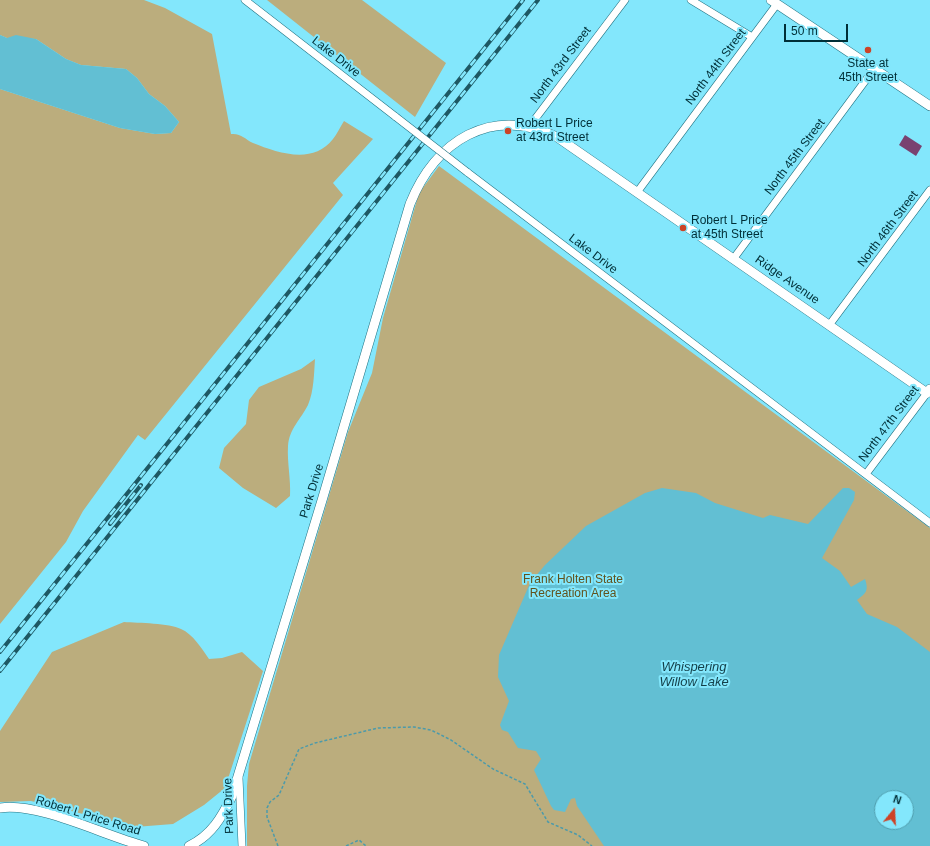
<!DOCTYPE html>
<style>
body{margin:0}
#map{position:relative;width:930px;height:846px;overflow:hidden;background:#83e7fc;font-family:Helvetica,sans-serif}
canvas{display:block}
.north{position:absolute;left:874px;top:790px;width:40px;height:40px;box-sizing:border-box;background:#83e7fc;border:1px solid #4f9dad;border-radius:50%;rotate:18deg;font-size:11px;font-weight:700;line-height:16px;text-align:center;color:#002f37}
.north::after{content:'';display:block;margin:auto;width:14px;height:18px;background:#cd4326;clip-path:polygon(50% 0,100% 100%,50% 72%,0 100%)}
.scale{position:absolute;left:784px;top:24px;width:64px;height:18px;box-sizing:border-box;border:2px solid #002f37;border-top:0;padding-left:5px;font-size:12px;line-height:14px;white-space:nowrap;color:#002f37;-webkit-text-stroke:3px #83e7fc;paint-order:stroke}
</style>
<div id="map">
<canvas width="930" height="846"></canvas>
<div class="north">N</div>
<div class="scale">50 m</div>
</div>
<script>
const ctx = document.querySelector('canvas').getContext('2d');
ctx.lineJoin = 'round';
function paint(path, color) {
  ctx.fillStyle = color;
  ctx.fill(path, 'evenodd');
}
function strokePath(path, color, width, dash) {
  ctx.strokeStyle = color;
  ctx.lineWidth = width;
  ctx.lineCap = dash ? 'butt' : 'round';
  ctx.setLineDash(dash || []);
  ctx.stroke(path);
}
function write(font, color, halo, rows, align = 'center') {
  ctx.font = font + ' Helvetica,sans-serif';
  ctx.lineWidth = 4;
  ctx.setLineDash([]);
  ctx.textBaseline = 'middle';
  ctx.strokeStyle = halo;
  ctx.fillStyle = color;
  for (const [text, x, y, turn = 0] of rows) {
    ctx.save();
    ctx.translate(x, y);
    ctx.rotate((+turn || 0) * Math.PI / 180);
    ctx.textAlign = isNaN(turn) ? turn : align;
    if (halo) ctx.strokeText(text, 0, 0);
    ctx.fillText(text, 0, 0);
    ctx.restore();
  }
}
paint(new Path2D(`
 M0,0H144L165,8L212,34L231,134C241,133 245,139 253,143C278,153 313,165 333,139C337,134 340,127 344,121L373,139L333,183L343,195L145,440L138,435L83,511L66,542L0,624V89L120,128L155,134L171,133L179,122L165,106L149,94L137,78L126,69L81,65L66,59L36,39L7,38L0,35Z
 M267,0H362L446,63L415,117Z
 M439,166L930,528V846H247V786L249,764L348,432L372,373L383,318L419,193ZM882,798H906V822H882Z
 M315,359C314,373 314,391 308,405C301,419 289,429 288,446C287,463 291,479 290,496L276,508L243,488L219,468L224,448L246,424L249,400L259,387L301,369Z
 M124,622C139,623 169,623 181,629C193,634 202,649 209,659L222,658L242,652L263,671L225,788L204,805L173,824L135,827L31,801L0,802V731L52,652Z`), '#bbad7d');
paint(new Path2D(`
 M0,35L7,38L16,35L36,39L66,59L81,65L126,69L137,78L149,94L165,106L179,122L171,133L155,134L120,128L0,89Z
 M662,488L696,493L715,503L763,518L770,515L808,524L843,488H849L855,492L854,500L822,558L840,571L851,587L865,579C869,591 866,593 857,600L867,614L897,627L930,652V846H604L577,806L575,798L571,799L565,812L554,810L551,806L534,770L541,759L536,751L518,748L508,732L502,730L500,725L509,701L498,677L499,655L530,583L545,565L586,526L645,493ZM882,798H906V822H882Z`), '#62bfd3');
paint(new Path2D(`
 M905,135L922,146L916,156L899,145Z`), '#794270');
const street = new Path2D(`
 M245,0L396,117
 M691,0L752,37
 M529,127L625,0
 M467,172L930,523
 M638,191L777,4
 M734,258L874,69
 M830,324L930,190
 M866,474L927,393
 M239,778L242,846`);
const secondary = new Path2D(`
 M771,0L930,106
 M0,808C39,802 105,836 144,846
 M189,846C211,836 222,817 232,796L323,497L410,204C435,141 491,105 557,137L927,393L930,389`);
strokePath(street, '#227383', 8);
strokePath(secondary, '#227383', 10);
strokePath(new Path2D(`
 M278,846L267,817V808L270,802L279,795L299,749L315,743L378,728L414,727L431,730L451,740L493,769L525,784L548,822L578,835L592,846
 M346,846L359,840L366,846`), '#4c9aaa', 1.5, [3, 2]);
strokePath(street, '#fff', 7);
strokePath(secondary, '#fff', 9);
const rail = new Path2D(`
 M110,524L141,485
 M0,652L523,0
 M0,671L538,0`);
strokePath(rail, '#1e5863', 4);
strokePath(rail, '#83e7fc', 2.5, [8]);
const streetBridge = new Path2D(`
 M396,117L467,172`);
strokePath(streetBridge, '#227383', 8, []);
strokePath(streetBridge, '#fff', 7);
for (const [x, y, r, color] of [
 [868,50,4,"#cd4326"],
 [508,131,4,"#cd4326"],
 [683,228,4,"#cd4326"]
]) {
  const dot = new Path2D();
  dot.arc(x, y, r, 0, 2 * Math.PI);
  ctx.fillStyle = color;
  ctx.fill(dot);
  strokePath(dot, '#83e7fc', 1.5);
}
write('12px', '#002f37', '#83e7fc', [
 ["Lake Drive",336,57,38],
 ["North 43rd Street",561,65,-53],
 ["North 44th Street",716,67,-53],
 ["North 45th Street",795,157,-53],
 ["North 46th Street",888,229,-53],
 ["Lake Drive",593,254,37],
 ["Ridge Avenue",787,280,35],
 ["North 47th Street",889,424,-53],
 ["Park Drive",312,491,-73],
 ["Park Drive",229,806,-92],
 ["Robert L Price Road",88,816,17]
]);
write('12px', '#002f37', '#83e7fc', [
 ["State at",868,64,"center"],
 ["45th Street",868,78,"center"],
 ["Robert L Price",516,124],
 ["at 43rd Street",516,138],
 ["Robert L Price",691,221],
 ["at 45th Street",691,235]
], 'left');
write('12px', '#61521d', '#83e7fc', [
 ["Frank Holten State",573,580],
 ["Recreation Area",573,594]
]);
write('italic 13px', '#143f48', '#83e7fc', [
 ["Whispering",694,667],
 ["Willow Lake",694,682]
]);
</script>
